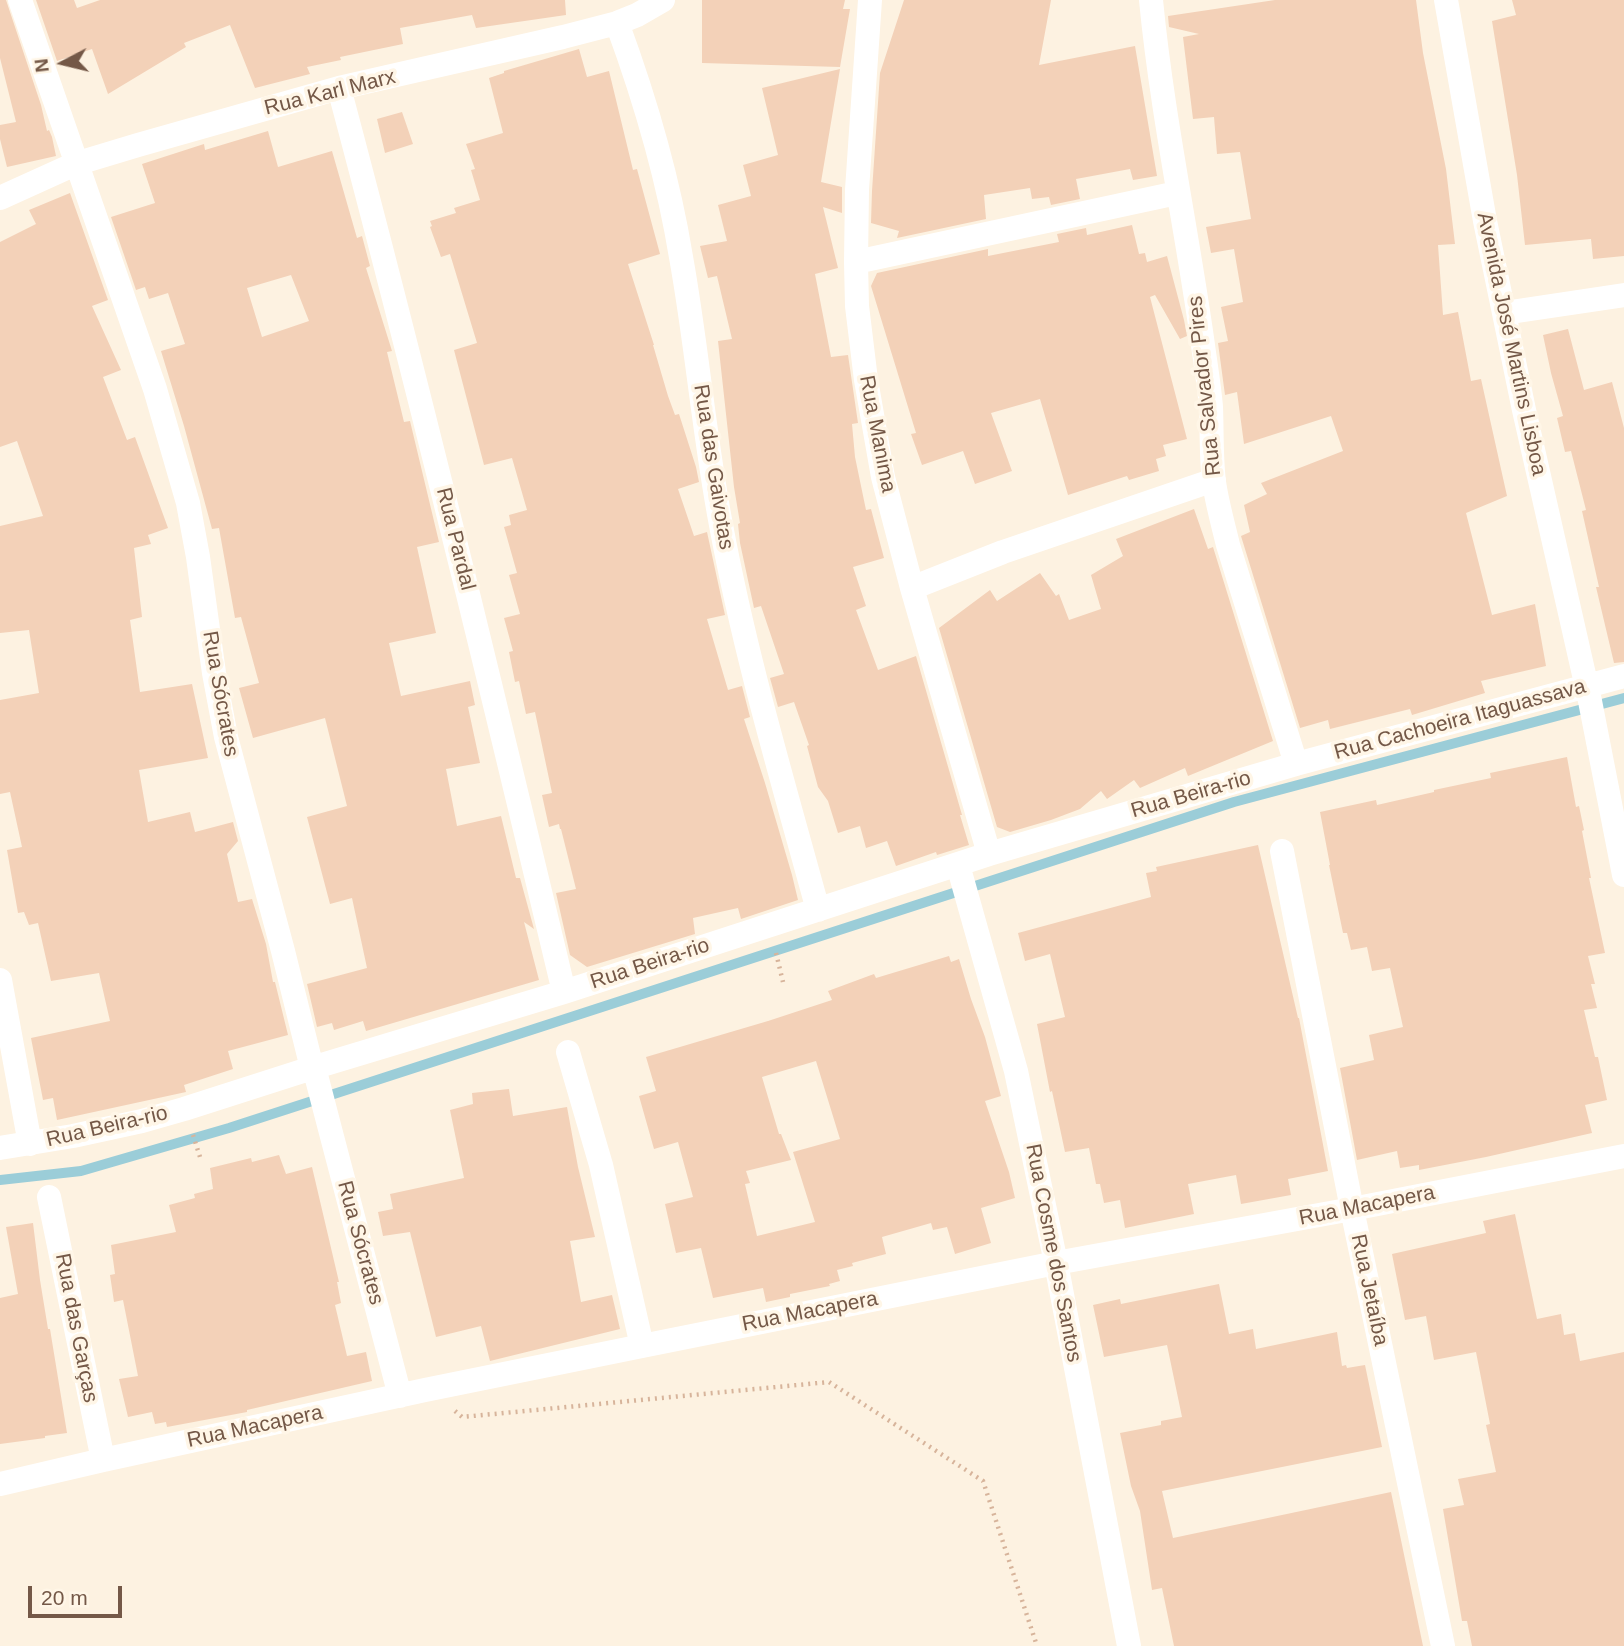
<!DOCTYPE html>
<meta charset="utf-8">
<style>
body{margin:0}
#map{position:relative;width:1624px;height:1646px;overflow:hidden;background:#fdf2e1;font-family:Helvetica,sans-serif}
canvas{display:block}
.north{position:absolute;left:28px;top:28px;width:70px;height:70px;-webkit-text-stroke:5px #fff6e7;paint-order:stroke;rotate:263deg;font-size:19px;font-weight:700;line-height:28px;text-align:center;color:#745847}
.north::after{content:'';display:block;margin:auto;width:24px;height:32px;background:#745847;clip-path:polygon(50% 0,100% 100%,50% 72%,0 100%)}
.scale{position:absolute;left:28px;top:1586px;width:94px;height:32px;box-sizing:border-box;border:4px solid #745847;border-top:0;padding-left:9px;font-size:21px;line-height:24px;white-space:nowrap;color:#745847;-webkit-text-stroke:5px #fff6e7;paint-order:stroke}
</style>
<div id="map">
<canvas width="1624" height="1646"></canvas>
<div class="north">N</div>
<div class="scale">20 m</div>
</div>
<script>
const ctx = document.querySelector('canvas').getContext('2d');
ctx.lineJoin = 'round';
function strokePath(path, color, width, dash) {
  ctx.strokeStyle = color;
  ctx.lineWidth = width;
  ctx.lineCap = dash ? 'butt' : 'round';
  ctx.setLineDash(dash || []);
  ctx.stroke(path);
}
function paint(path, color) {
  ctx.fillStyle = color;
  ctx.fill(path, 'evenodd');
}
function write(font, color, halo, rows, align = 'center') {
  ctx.font = font + ' Helvetica,sans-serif';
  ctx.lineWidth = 7;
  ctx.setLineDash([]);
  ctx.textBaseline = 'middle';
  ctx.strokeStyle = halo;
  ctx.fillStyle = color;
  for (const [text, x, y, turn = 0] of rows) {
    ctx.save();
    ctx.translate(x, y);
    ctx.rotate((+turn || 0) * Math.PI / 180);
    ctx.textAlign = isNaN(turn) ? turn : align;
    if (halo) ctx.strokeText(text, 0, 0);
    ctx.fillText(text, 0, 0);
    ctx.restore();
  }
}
strokePath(new Path2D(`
 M0,1180L81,1171L229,1128L1234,802L1624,698`), '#9bcdd8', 10);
paint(new Path2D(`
 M0,0H6L41,105L47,131L49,130L52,137L56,156L7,167L0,139V125L16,122L0,58Z
 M36,0H74L77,8L100,0H565L566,15L476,28L472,15L400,28L403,44L340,57L341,60L307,67L310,74L255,88L230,25L184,43L186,47L108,94L92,49L57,61Z
 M702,0H845L843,9H850L840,67L702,63Z
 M904,0H1051L1039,65L1135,46L1157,176L1133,180L1130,169L1076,179L1080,199L1051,205L1049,197L1032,199L1030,188L984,195L986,219L897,238L899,231L871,223L872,191L880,73Z
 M1275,0H1416L1423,53L1446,169L1455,244L1438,245L1443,315L1458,312L1471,381L1481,379L1507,496L1466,513L1492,615L1535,604L1546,666L1481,681L1485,693L1412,715L1410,709L1330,729L1328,720L1300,728L1241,536L1250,532L1244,505L1267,494L1261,483L1343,451L1331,416L1244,444L1237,392L1225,395L1218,343L1228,341L1221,307L1243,302L1234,249L1211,253L1206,227L1251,219L1240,152L1217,154L1214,117L1193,119L1183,37L1199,34L1169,27L1168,16Z
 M1512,0H1624V256L1593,259L1591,239L1525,245L1517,175L1492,21L1516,15Z
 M579,49L587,77L609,71L633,170L637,169L660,254L628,264L654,345H653L668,396L675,415L679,414L696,467L699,482L678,489L694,536L707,532L725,615L707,619L728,690L742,686L750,717L744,719L765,783L792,875L798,900L741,919L738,908L693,918L695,934L587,967L570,955L556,893L576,889L561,829H560L559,824L549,827L542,795L552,793L535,712L526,714L519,681L515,682L509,652L513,651L504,618L520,614L509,575L517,573L504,527L511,525L509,515L527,510L512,458L484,465L454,350L477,343L450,254L441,257L430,227L432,226L430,221L456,213L454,208L480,200L471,170L475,169L466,144L503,133L489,78L504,73V71Z
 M840,69L821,182L842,187V213L823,207L838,268L815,274L831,357L848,355L858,423L852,424L855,457L866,510L871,509L884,558L853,567L866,606L856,610L878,670L916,656L962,815H960L969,845L937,855L936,852L896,866L887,841L866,848L860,826L838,833L828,801L818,787L807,746L809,745L794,702L778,707L770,678L784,674L761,606L754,608L740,543L738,524L740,523L734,487L718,341L732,339L717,276L708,278L700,246L727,241L718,205L751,196L743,165L778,155L762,88Z
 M402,112L413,144L385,153L377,119Z
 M268,131L278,167L332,151L357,238L362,236L370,266L366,268L392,351L387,352L404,422L410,421L439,542L417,547L436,633L389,643L401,696L470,681L475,705L468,707L480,763L446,769L457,826L501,816L516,878H520L534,929L524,922L539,980L366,1031L363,1021L334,1030L332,1023L317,1027L307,984L367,968L352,898L330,904L307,817L347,806L325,718L253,738L239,688L259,683L241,617L235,618L219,528L212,529L184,426L161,351L185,344L168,293L149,299L145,287L136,290L111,217L155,203L142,164L204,144L205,150ZM291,275L309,321L262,337L247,288Z
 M70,193L108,300L92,306L121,370L103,377L127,440L135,437L168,528L148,535L151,544L134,548L142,617L130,620L140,692L192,684L208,758L139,770L148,822L190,812L195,832L233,822L238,841L227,854L238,902L252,899L266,944L273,982H275L288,1035L228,1051L233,1069L184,1085L186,1092L57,1120L53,1098L43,1100L31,1038L110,1021L99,973L51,981L38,923L29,925L24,912L18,913L7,850L22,847L10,792L0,794V700L39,693L29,630L0,633V526L43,516L17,441L0,447V242L36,224L29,210Z
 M1132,225L1139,254L1145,253L1147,262L1167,256L1184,320L1187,336L1180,339L1155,295L1150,297L1187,439L1163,445L1166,456L1156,459L1159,471L1129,480L1127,476L1068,495L1040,399L991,413L1012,471L975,484L963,451L922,465L911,434L916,433L871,286L877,273L988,249V256L1059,242L1057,234L1086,228L1087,235Z
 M1568,329L1584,390L1612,382L1624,428V662L1614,663L1596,587H1599L1582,511L1586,510L1571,451L1565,452L1557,418L1563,416L1551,373L1543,335Z
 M1194,509L1208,549L1213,547L1273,741L1188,776L1185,768L1140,788L1134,780L1107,799L1101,791L1080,809L1051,820L1010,832L997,827L939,628L990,590L997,601L1040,573L1056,596L1059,594L1069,620L1101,609L1091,575L1123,556L1116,539Z
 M1567,757L1576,807L1579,806L1584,830L1582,831L1591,878H1589L1605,953L1588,956L1595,984H1591L1597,1008L1584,1010L1595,1057H1598L1607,1100L1585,1105L1592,1133L1486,1157L1419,1170V1165L1400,1168L1397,1151L1357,1160L1340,1068L1374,1060L1369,1035L1403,1027L1390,968L1372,971L1367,947L1351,950L1347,933H1343L1329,865H1330L1320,812L1376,800L1377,805L1434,792V790L1491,778L1490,773Z
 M1258,845L1298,1018H1299L1328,1171L1288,1179L1291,1195L1241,1204L1236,1175L1188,1184L1194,1214L1125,1228L1120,1200L1104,1203L1100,1184H1096L1089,1148L1065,1152L1052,1091L1050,1092L1037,1024L1065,1017L1050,954L1025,961L1018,933L1151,897L1146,873L1157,871L1156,867Z
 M949,956L951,962L959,959L971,999L985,1037L1001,1096L985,1101L1009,1172L1015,1198L981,1208L991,1243L955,1254L947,1227L933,1230L931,1223L882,1237L886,1254L852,1263L853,1266L837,1270L840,1281L829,1284L830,1286L790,1294V1297L766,1302L763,1288L713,1298L701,1248L676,1253L665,1204L693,1197L678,1142L654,1149L639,1096L656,1091L646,1057L768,1021L832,1000L828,991L874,974L876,978ZM816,1061L840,1139L793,1152L815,1222L757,1236L745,1184L750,1183L746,1171L791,1160L781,1134H779L762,1077Z
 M509,1089L513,1116L567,1107L578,1167L595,1237L570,1241L581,1302L612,1295L620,1329L490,1361L481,1326L436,1337L410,1232L383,1236L378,1212L393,1209L390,1194L464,1178L450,1110L473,1104L472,1093Z
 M279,1155L286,1174L312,1167L339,1282H337L341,1303L335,1305L347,1356L366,1352L372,1381L247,1410V1412L167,1427L166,1422L155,1424L152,1412L128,1417L119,1379L138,1376L123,1300L114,1302L110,1275L115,1274L111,1245L176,1232L169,1205L195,1198L194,1194L213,1189L210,1168L251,1158L252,1162Z
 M1515,1214L1537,1319L1561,1314L1564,1335L1575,1333L1580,1361L1624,1352V1646H1472L1467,1621H1462L1443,1509L1464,1505L1458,1479L1496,1472L1486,1425L1490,1424L1476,1352L1434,1360L1426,1316L1405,1320L1392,1254L1486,1233L1483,1221Z
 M33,1223L40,1280L48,1329H50L67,1433L45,1436V1438L0,1444V1298L18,1294L6,1227Z
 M1219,1284L1229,1334L1253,1329L1256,1349L1337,1332L1342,1366L1346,1365L1347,1368L1365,1365L1382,1447L1162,1491L1173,1538L1391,1492L1423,1646H1174L1162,1588L1152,1590L1140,1511L1131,1486L1120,1433L1161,1425V1421L1182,1417L1167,1345L1104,1357L1093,1305L1120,1299L1121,1304Z`), '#f3d1b8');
strokePath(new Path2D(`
 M776,953L783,982
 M193,1135L200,1157
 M455,1411L462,1417L829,1382L983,1481L1037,1646`), '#d7b49b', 4.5, [2, 5]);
strokePath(new Path2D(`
 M20,0L155,389L188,503L198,557L214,673L226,737L283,951L312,1068L317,1079L330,1129L400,1396
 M870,0L857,190L856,262L857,306L866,380L883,477L912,588L989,854
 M1151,0C1162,114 1186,225 1202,338C1205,361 1209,384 1211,407C1212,432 1211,457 1214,482C1217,503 1223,524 1228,545L1296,764
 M1446,0L1485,221L1524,410L1590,701L1624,875
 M617,23C645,99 668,177 681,257C697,346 704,436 721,525C745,655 783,782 818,910
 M339,88C419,388 492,690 564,992
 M0,198L75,164L138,145L339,88L563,37L617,23L637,15L663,0
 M856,262L1177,193
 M1504,313L1624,295
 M912,588L1003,552L1214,480
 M1282,851L1352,1209L1443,1646
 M958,865L1016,1071L1056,1263L1129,1646
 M0,980L30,1144
 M568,1052L601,1165L642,1346
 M0,1148L73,1136L142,1121L184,1109L312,1068L564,992L989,854L1296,764L1624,676
 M49,1197L103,1460
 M0,1484L103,1460L425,1390L642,1346L1056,1263L1352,1209L1624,1156`), '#fff', 24);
write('21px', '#745847', '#fff6e7', [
 ["Rua Karl Marx",330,93,-14],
 ["Avenida José Martins Lisboa",1511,344,78],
 ["Rua Salvador Pires",1205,386,-96],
 ["Rua Manima",877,434,79],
 ["Rua das Gaivotas",713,467,81],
 ["Rua Pardal",455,539,76],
 ["Rua Sócrates",220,694,80],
 ["Rua Cachoeira Itaguassava",1460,720,-15],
 ["Rua Beira-rio",1191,795,-16],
 ["Rua Beira-rio",650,964,-18],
 ["Rua Beira-rio",107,1127,-13],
 ["Rua Macapera",1367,1206,-11],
 ["Rua Sócrates",360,1243,75],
 ["Rua Cosme dos Santos",1053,1253,79],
 ["Rua Jetaíba",1369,1290,78],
 ["Rua Macapera",810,1312,-11],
 ["Rua das Garças",76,1328,79],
 ["Rua Macapera",255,1427,-12]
]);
</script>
